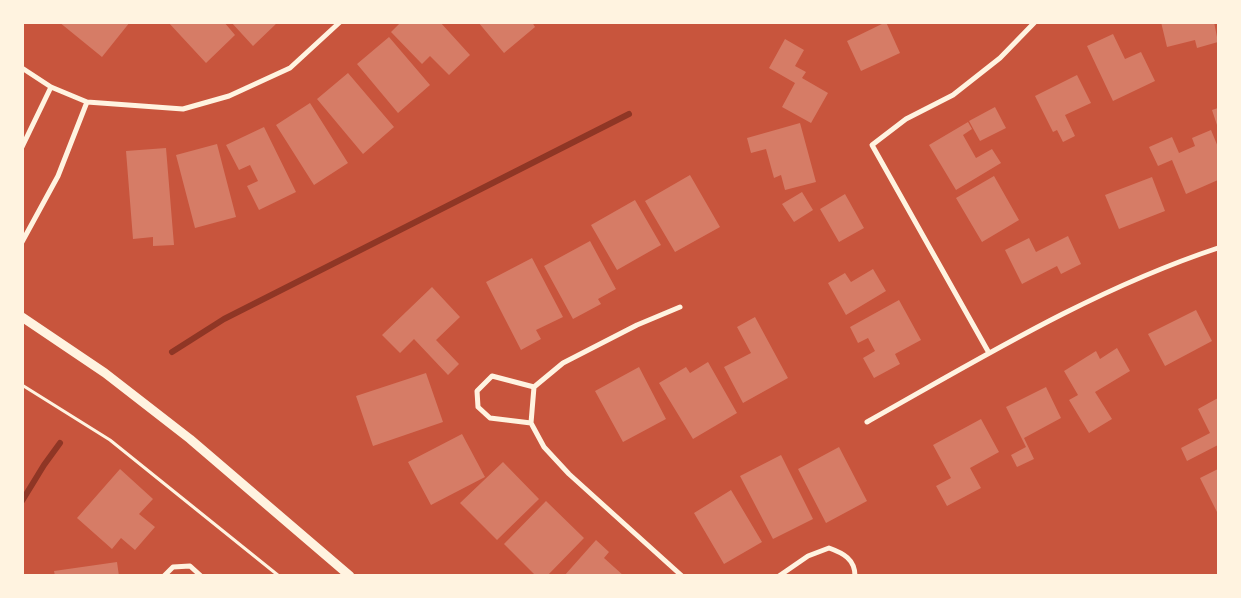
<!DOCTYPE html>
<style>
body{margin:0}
#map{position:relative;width:1241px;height:598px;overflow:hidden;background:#c8553d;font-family:Roboto,sans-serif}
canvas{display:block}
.frame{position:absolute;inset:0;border:24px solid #fff3e0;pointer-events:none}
</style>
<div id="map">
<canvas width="1241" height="598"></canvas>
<div class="frame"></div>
</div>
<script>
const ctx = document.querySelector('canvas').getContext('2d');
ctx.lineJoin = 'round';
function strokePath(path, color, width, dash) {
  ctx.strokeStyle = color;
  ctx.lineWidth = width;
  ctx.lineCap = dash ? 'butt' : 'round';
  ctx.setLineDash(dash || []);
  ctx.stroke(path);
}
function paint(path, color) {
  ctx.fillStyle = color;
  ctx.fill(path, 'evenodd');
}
strokePath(new Path2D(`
 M172,352L224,319L629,114
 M22,501L44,465L60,443`), '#8f3625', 6);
paint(new Path2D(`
 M59,22H130L102,57Z
 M168,22H224L235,35L206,63Z
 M231,22H278L253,46Z
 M401,22H440L470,55L449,75L430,56L422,64L391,32Z
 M478,22H532L535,27L504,53Z
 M886,22L900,53L861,71L847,41Z
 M1161,22H1214L1218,42L1197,48L1195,40L1167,47Z
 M1113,34L1125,59L1141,52L1155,81L1113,101L1087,46Z
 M389,37L430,85L398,113L357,64Z
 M785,39L804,50L795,66L806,72L802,78L828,93L811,123L782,107L795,83L769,68Z
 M348,73L394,127L363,154L317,99Z
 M1077,75L1091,103L1065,115L1075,136L1063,142L1057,130L1053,132L1035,96Z
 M310,103L348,163L314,185L276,125Z
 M995,107L1006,128L980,141L969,121Z
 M1218,108V128L1212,110Z
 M968,122L972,129L963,135L976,158L992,149L1001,163L956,190L929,145Z
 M800,123L816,182L785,190L781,175L774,178L766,149L751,153L747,138Z
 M264,127L296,192L259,210L247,186L258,181L250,165L239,170L226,145Z
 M1211,130L1218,147V180L1186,194L1172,160L1158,166L1149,147L1172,137L1179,153L1195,146L1192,138Z
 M217,144L236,217L195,228L176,155Z
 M166,148L174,245L153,246V237L133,239L126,151Z
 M690,175L720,227L675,252L645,201Z
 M994,176L1019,220L982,242L956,198Z
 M1152,177L1165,211L1119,229L1105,195Z
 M802,192L813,210L794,222L782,204Z
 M845,194L864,228L839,242L820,209Z
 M635,200L661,245L617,270L591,225Z
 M1068,236L1081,264L1061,274L1057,266L1022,284L1005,250L1029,238L1036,252Z
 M590,241L616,289L598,299L601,304L573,319L544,266Z
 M532,258L563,317L536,330L541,339L521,350L486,282Z
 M873,269L886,291L846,315L828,283L845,273L851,282Z
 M432,287L460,317L436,340L459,364L448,375L414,339L400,353L382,335Z
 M899,300L921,340L895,354L900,364L874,378L863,358L875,351L868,338L858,343L850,327Z
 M1196,310L1212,341L1165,366L1148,334Z
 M755,317L788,378L743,403L724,367L751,353L737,327Z
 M1117,348L1130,371L1095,392L1112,419L1089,433L1069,400L1078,395L1064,371L1096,351L1100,359Z
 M708,362L737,413L693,439L659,383L686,367L690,373Z
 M639,367L666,419L623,442L595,391Z
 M426,373L443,422L373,446L356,396Z
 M1046,387L1061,418L1024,438L1034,459L1017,467L1011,455L1026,447L1006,407Z
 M1218,398V445L1187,461L1181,448L1210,433L1198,409Z
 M981,419L999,452L970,468L981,488L947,506L936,486L951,478L933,445Z
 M462,434L485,477L431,505L408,462Z
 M839,447L867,501L826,523L798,469Z
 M781,455L813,519L773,539L740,476Z
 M503,462L539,499L497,540L460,503Z
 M120,469L153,499L139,514L155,527L135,550L121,538L112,549L77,518Z
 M1218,469V514L1200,478Z
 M731,490L762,542L724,564L694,513Z
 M546,501L584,538L547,576H536L504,544Z
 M596,540L609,552L604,558L624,576H564Z
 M117,562L119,576H55L54,571Z`), '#d67c66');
strokePath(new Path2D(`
 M22,385L110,440L279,576`), '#fff3e0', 3);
strokePath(new Path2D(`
 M22,68L51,87L87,102L183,109L229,96L290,68L340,22
 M22,147L51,87
 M22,242L58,176L87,102
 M989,353L872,145L906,119L953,95L1000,58L1035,22
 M867,422C981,358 1094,289 1218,248
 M531,423L544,447L569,474L682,576
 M531,423L534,387L563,363L637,325L680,307
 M531,423L490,418L478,407L477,391L492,376L534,387
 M164,576L173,567L190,566L201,576
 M779,576L808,556L829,548C843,553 855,559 855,576`), '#fff3e0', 5);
strokePath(new Path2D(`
 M22,317L105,373L190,439L350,576`), '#fff3e0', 9);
</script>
